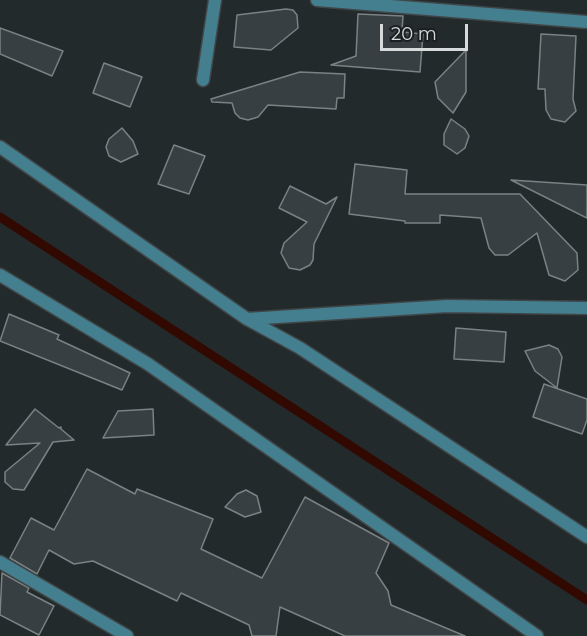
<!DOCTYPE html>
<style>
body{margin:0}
#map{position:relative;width:587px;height:636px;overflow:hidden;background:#232a2c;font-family:Montserrat,sans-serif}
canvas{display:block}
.scale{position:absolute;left:380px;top:24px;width:88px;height:27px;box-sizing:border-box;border:3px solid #d6dadb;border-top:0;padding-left:8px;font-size:18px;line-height:21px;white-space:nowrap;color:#d6dadb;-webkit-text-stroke:4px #1a2022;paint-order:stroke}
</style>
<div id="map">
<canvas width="587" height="636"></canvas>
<div class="scale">20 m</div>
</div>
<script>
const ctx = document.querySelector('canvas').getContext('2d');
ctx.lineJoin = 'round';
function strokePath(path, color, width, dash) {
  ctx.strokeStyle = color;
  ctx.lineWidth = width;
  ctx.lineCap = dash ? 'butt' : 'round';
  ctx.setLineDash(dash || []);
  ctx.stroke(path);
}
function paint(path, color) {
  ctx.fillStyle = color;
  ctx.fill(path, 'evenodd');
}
strokePath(new Path2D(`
 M0,217L587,600`), '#310900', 9);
const building = new Path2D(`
 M286,9L293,10L297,15L298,28L271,50L234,47L237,15Z
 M358,14L403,16L402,32L423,34L420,72L331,65L356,56Z
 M0,28L63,51L52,76L0,54Z
 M541,34L576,36L573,99L576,111L565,122L551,119L546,110L545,89H538Z
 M466,50V92L453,113L438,98L435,82Z
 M104,63L142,77L130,107L93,93Z
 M300,72L345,74L344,98H337L336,109L268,105L258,117L248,120L240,118L235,113L232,103L212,102L211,99Z
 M451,119L465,129L469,136L465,148L457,154L444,145V134Z
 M122,128L133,141L138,154L121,162L109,156L106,147L109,139Z
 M174,145L205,156L189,194L158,184Z
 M355,164L407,170L405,194H520L577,253L578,270L565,281L549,275L537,233L508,255H495L489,248L481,218L440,215V223H405V221L349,214Z
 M511,180L587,185V218Z
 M290,186L326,204L337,197L314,244L313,260L310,265L300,270L289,268L281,253L284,243L307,222L279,208Z
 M9,314L59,335L57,339L130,373L122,390L0,341Z
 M456,328L506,332L504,362L454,359Z
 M549,345L558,349L562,357L557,388L535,371L525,351Z
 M544,384L587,399V420L582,434L533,417Z
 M35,409L59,428L61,427V429L74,440L53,442L24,490L13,489L5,482V472L40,443L6,445Z
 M153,409L154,435L103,438L118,411Z
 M87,469L135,494L137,489L213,519L201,549L262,578L305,497L389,543L376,573L388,591L391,605L465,636H345L280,607L276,636H252L249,625L181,593L177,601L93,561L74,564L49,550L37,574L10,558L31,518L54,530Z
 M246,490L257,496L261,512L245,517L225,507L237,494Z
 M2,573L29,588L27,592L54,606L39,635L0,615Z`);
paint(building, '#383f42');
strokePath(building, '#7a8284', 1.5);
const minor = new Path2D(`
 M317,0L587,22
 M203,80L215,0
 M0,147L247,319L300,348L587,537
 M0,275L148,364L537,636
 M247,319L447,306L587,308
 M0,562L127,636`);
strokePath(minor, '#404648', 15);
strokePath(minor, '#447f8f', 12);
</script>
